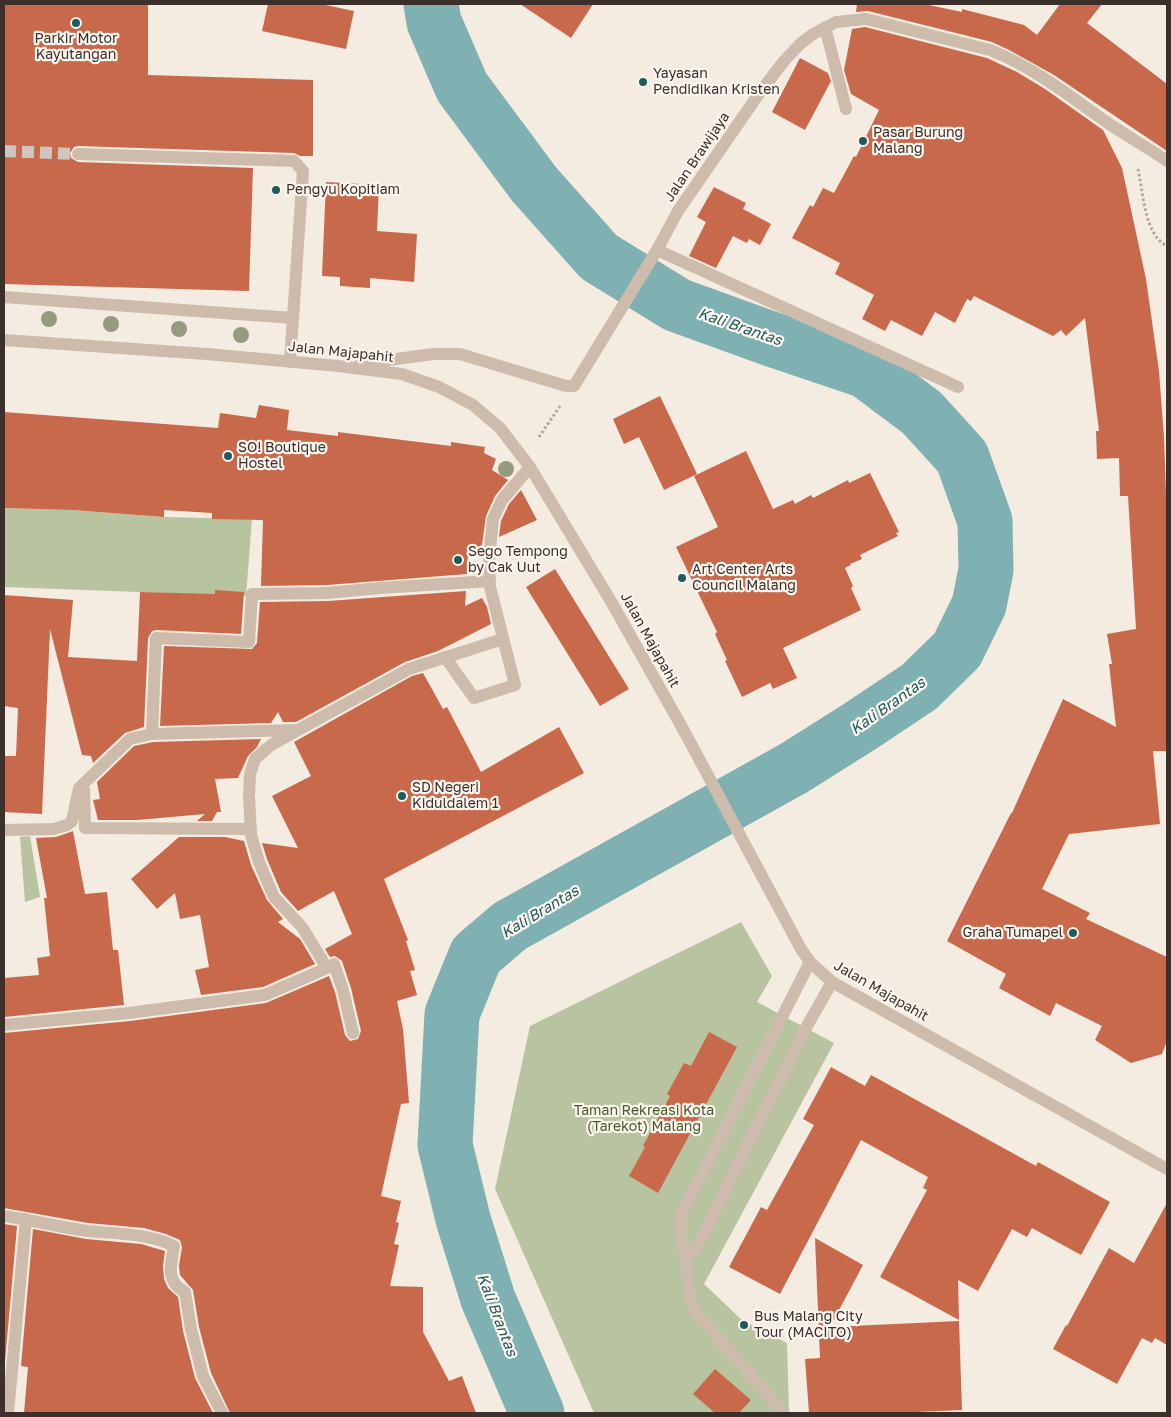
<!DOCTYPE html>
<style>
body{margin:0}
#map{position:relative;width:1171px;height:1417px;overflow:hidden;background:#f4ebe1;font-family:"Golos Text",sans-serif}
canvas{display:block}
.frame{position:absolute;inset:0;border:5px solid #3b302b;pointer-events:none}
</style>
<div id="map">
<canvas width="1171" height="1417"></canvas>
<div class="frame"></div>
</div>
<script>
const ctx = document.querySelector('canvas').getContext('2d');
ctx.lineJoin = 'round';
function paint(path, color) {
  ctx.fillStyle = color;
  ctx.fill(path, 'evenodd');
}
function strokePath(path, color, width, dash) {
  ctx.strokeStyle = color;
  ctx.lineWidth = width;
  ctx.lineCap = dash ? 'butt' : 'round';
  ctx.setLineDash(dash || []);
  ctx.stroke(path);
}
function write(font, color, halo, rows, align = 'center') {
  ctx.font = font + ' "Golos Text",sans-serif';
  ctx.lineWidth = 4.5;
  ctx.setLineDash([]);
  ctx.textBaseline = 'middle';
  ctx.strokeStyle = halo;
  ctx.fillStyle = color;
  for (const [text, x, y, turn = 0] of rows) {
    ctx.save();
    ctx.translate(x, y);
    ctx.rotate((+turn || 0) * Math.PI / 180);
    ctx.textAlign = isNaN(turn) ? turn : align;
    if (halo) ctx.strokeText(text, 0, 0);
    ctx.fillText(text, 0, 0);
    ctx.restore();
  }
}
paint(new Path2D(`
 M4,508L72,510L164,517L252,519L246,596L4,587Z
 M30,836L40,897L25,902L20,837Z
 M741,922L772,976L757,1002L834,1043L704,1284L742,1320L787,1343L789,1413H594L495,1189L530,1026Z`), '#b8c4a0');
strokePath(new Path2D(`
 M431,4L434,22L462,87L534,184L599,257L677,305L771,339L866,371L922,413L962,457L985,521L986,570L979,605L957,650L919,687L859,727L794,768L510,926L476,955L452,1014L445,1145L463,1219L488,1299L537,1413`), '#7fb0b2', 55);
paint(new Path2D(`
 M4,4H148V75L313,80V156H300L294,153L78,146L74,147L70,153L71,158L78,162L253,168L249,291L4,284Z
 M268,4H321L354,11L346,49L262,31Z
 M520,4H593L571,38Z
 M857,4H924L962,12V9L1024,25L1037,35L1060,4H1102L1087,23L1167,84V151L1054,75L1009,50L992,42L868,11L856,12Z
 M865,27L987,58L1017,72L1045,89L1103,130L1122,168L1146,279L1159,371L1164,437L1167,520V751H1153L1160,824L1069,834L1042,889L1090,913L1086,919L1167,957V1041L1162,1054L1131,1063L1095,1040L1102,1026L1056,1003L1050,1016L999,988L1006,974L947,941L1011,813H1012L1063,699L1116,727L1109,664H1112L1107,634L1136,629L1128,496H1120L1119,458L1097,459L1096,431H1099L1085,318L1066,336L1061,330L1053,336L974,296L971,301L967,299L955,323L935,312L922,336L891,320L885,331L862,319L874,295L835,274L840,263L792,238L810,205L813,207L823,188L834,193L854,156L856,157L879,110L851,94L844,70L852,29Z
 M800,58L828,73L831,81L805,130L772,112Z
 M326,182L379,185L377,231L417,234L414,282L370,278V288L340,286V277L322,276Z
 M714,187L746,203L743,209L771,224L760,245L749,239L747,243L733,236L716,268L689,256L706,222L697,217Z
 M660,396L697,474L664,490L639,437L624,444L613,419Z
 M259,405L289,410L287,430L338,436V432L451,446V442L485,447L484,453L496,459L492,470L508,480L495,496L486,516L482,545L468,552L467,574L327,585L261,586L263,520L212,519V513L164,510V517L72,510L4,508V412L218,428L220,413L256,418Z
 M746,451L773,509L793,500L795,504L811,495L813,498L848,480L849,483L870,473L899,532L896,533L898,536L860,555L862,559L850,564L851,565L845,568L853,586L851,588L861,610L783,648L797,678L773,689L770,683L742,697L725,661L727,660L715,634L717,632L676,547L718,527L694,476Z
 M521,490L537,520L499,537L501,521L509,504Z
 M555,569L629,689L600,706L526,587Z
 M215,590L244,592L241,634L156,630L152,631L148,638L144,727L125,733L93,763L91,756L82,755L50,629L42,814L4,812V756H16L18,708L4,706V595L73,600L68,657L137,661L140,592L215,594Z
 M466,591L465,606L482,598L487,607L491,624L438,651L405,662L296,722H283L278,712L271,723L160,726L164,646L252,649L257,643L260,602L328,601Z
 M423,673L443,709L447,707L481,772L559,727L584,773L384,879L408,940L406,941L415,970L410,971L417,995L397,1001L403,1029L409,1103L401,1104L381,1196L401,1201L396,1222L399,1223L394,1244L399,1245L390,1286L423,1287V1332L449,1381L462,1376L476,1413H230L211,1373L199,1327L193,1290L180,1275L179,1266L182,1247L180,1240L166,1234L144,1228L88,1223L4,1208V1033L130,1021L266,1003L329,976L335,992L345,1035L350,1041L358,1039L361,1031L351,988L342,961L335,956L330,957L325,949L352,934L334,891L298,911L281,892L267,859L262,843L298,848L272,796L311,776L294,742L412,676Z
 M261,739L257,747L248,756L238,778L215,779L221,812H217L212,821H197L205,814L137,820H98L93,800L100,799L97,782L134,746L153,742Z
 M73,831L85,894L107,892L113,950H118L124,1005L4,1017V978L39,975L37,958L50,956L44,898H47L36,838L56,837Z
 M179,837H225L244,841L251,865L267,900L283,919L278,922L300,939L315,964L263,987L201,995L195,970L209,967L200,915L180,919L175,893L157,909L131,879Z
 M709,1032L737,1047L658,1193L629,1176L645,1147L643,1146L670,1096L667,1094L684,1063L691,1066Z
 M831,1067L865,1086L871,1075L1036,1166L1038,1162L1110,1202L1081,1255L1032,1228L1027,1237L1012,1229L978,1291L958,1280L959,1320L880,1277L927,1190L923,1188L928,1177L861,1140L780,1294L729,1267L761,1207L767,1210L814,1125L803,1119Z
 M1167,1203V1345L1155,1338L1152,1343L1142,1338L1117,1384L1053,1349L1066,1325L1067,1326L1109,1248L1134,1263Z
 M4,1224L17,1226L5,1362H4Z
 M33,1229L86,1239L141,1244L165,1251L163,1266L164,1279L168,1288L178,1297L183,1331L195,1378L213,1413H24L28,1367L21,1366Z
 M815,1238L863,1265L830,1327L959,1321L962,1410L892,1413H809L805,1359L820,1358Z
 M715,1369L751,1400L739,1413H715L693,1394Z`), '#c8694b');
strokePath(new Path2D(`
 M4,151L78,154`), '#cfc6bd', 12, [12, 6]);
strokePath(new Path2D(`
 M1138,169C1143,190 1144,235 1167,246
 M539,437L560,406`), '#b9a596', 3, [2.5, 2.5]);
strokePath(new Path2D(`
 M825,27L846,109
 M78,154L294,161L303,171L293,318
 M657,250L958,387
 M4,297L293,318L290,362
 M4,340L207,354L338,366L402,374L439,387L473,405L500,428L530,467L612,603L683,729L801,949L810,962L832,982L1167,1169
 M360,364L433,354H460L566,386H574L657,250L678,211L758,95L784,61L800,44L813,34L836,22L866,19L990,50C1033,67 1068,95 1105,121C1125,135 1147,147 1167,161
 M445,657L474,698L515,685L490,587L489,560L493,519L502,500L530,467
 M152,734L156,638L249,642L252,594L327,593L380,588L490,581
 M84,789L85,828L251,829
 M4,830L54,829L67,825L72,821L79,788L130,739L152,734L295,730
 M327,968L334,964L343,990L353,1033
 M4,1025L129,1013L265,995L327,968L302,927L274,897L259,862L251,835L249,795L250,774L255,759L271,745L409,669L503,639
 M4,1216C32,1220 59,1227 87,1231C116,1234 148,1233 174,1246C171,1265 165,1281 185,1292L191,1329L203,1376L222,1413
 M685,1258L695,1248L705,1232L803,1033L832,982
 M8,1413L26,1219
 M784,1413L694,1310C687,1293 688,1277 686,1259C683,1243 679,1231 681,1215L810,962`), '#cdbbac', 12);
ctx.fillStyle = '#969b7f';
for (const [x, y] of [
 [49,319],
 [111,324],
 [179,329],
 [241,335],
 [506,469]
]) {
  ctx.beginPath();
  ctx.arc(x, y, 8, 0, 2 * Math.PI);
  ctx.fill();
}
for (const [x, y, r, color] of [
 [76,23,5,"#1f5a5e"],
 [643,82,5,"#1f5a5e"],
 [863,141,5,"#1f5a5e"],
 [276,190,5,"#1f5a5e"],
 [228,456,5,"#1f5a5e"],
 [458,560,5,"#1f5a5e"],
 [682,578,5,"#1f5a5e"],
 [402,796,5,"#1f5a5e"],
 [1073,933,5,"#1f5a5e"],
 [744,1325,5,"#1f5a5e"]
]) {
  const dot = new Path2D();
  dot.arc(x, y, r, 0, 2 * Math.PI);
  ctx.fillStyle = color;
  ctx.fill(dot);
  strokePath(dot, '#fbf5ee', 2);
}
write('14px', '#3b302b', '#fbf5ee', [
 ["Parkir Motor",76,39,"center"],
 ["Kayutangan",76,55,"center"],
 ["Yayasan",653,74],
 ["Pendidikan Kristen",653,90],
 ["Pasar Burung",873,133],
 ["Malang",873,149],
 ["Pengyu Kopitiam",286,190],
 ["SO! Boutique",238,448],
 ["Hostel",238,464],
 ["Sego Tempong",468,552],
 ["by Cak Uut",468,568],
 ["Art Center Arts",692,570],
 ["Council Malang",692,586],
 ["SD Negeri",412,788],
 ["Kiduldalem 1",412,804],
 ["Graha Tumapel",1063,933,"right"],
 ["Bus Malang City",754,1317],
 ["Tour (MACITO)",754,1333]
], 'left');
write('14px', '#3b302b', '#fbf5ee', [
 ["Jalan Brawijaya",697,157,-56],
 ["Jalan Majapahit",341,352,6],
 ["Jalan Majapahit",650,640,61],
 ["Jalan Majapahit",881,991,30]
]);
write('14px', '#4a5a2e', '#fbf5ee', [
 ["Taman Rekreasi Kota",644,1111],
 ["(Tarekot) Malang",644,1127]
]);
write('italic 15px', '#1f5a5e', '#fbf5ee', [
 ["Kali Brantas",740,327,19],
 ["Kali Brantas",888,706,-35],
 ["Kali Brantas",540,912,-31],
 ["Kali Brantas",497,1315,69]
]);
</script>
